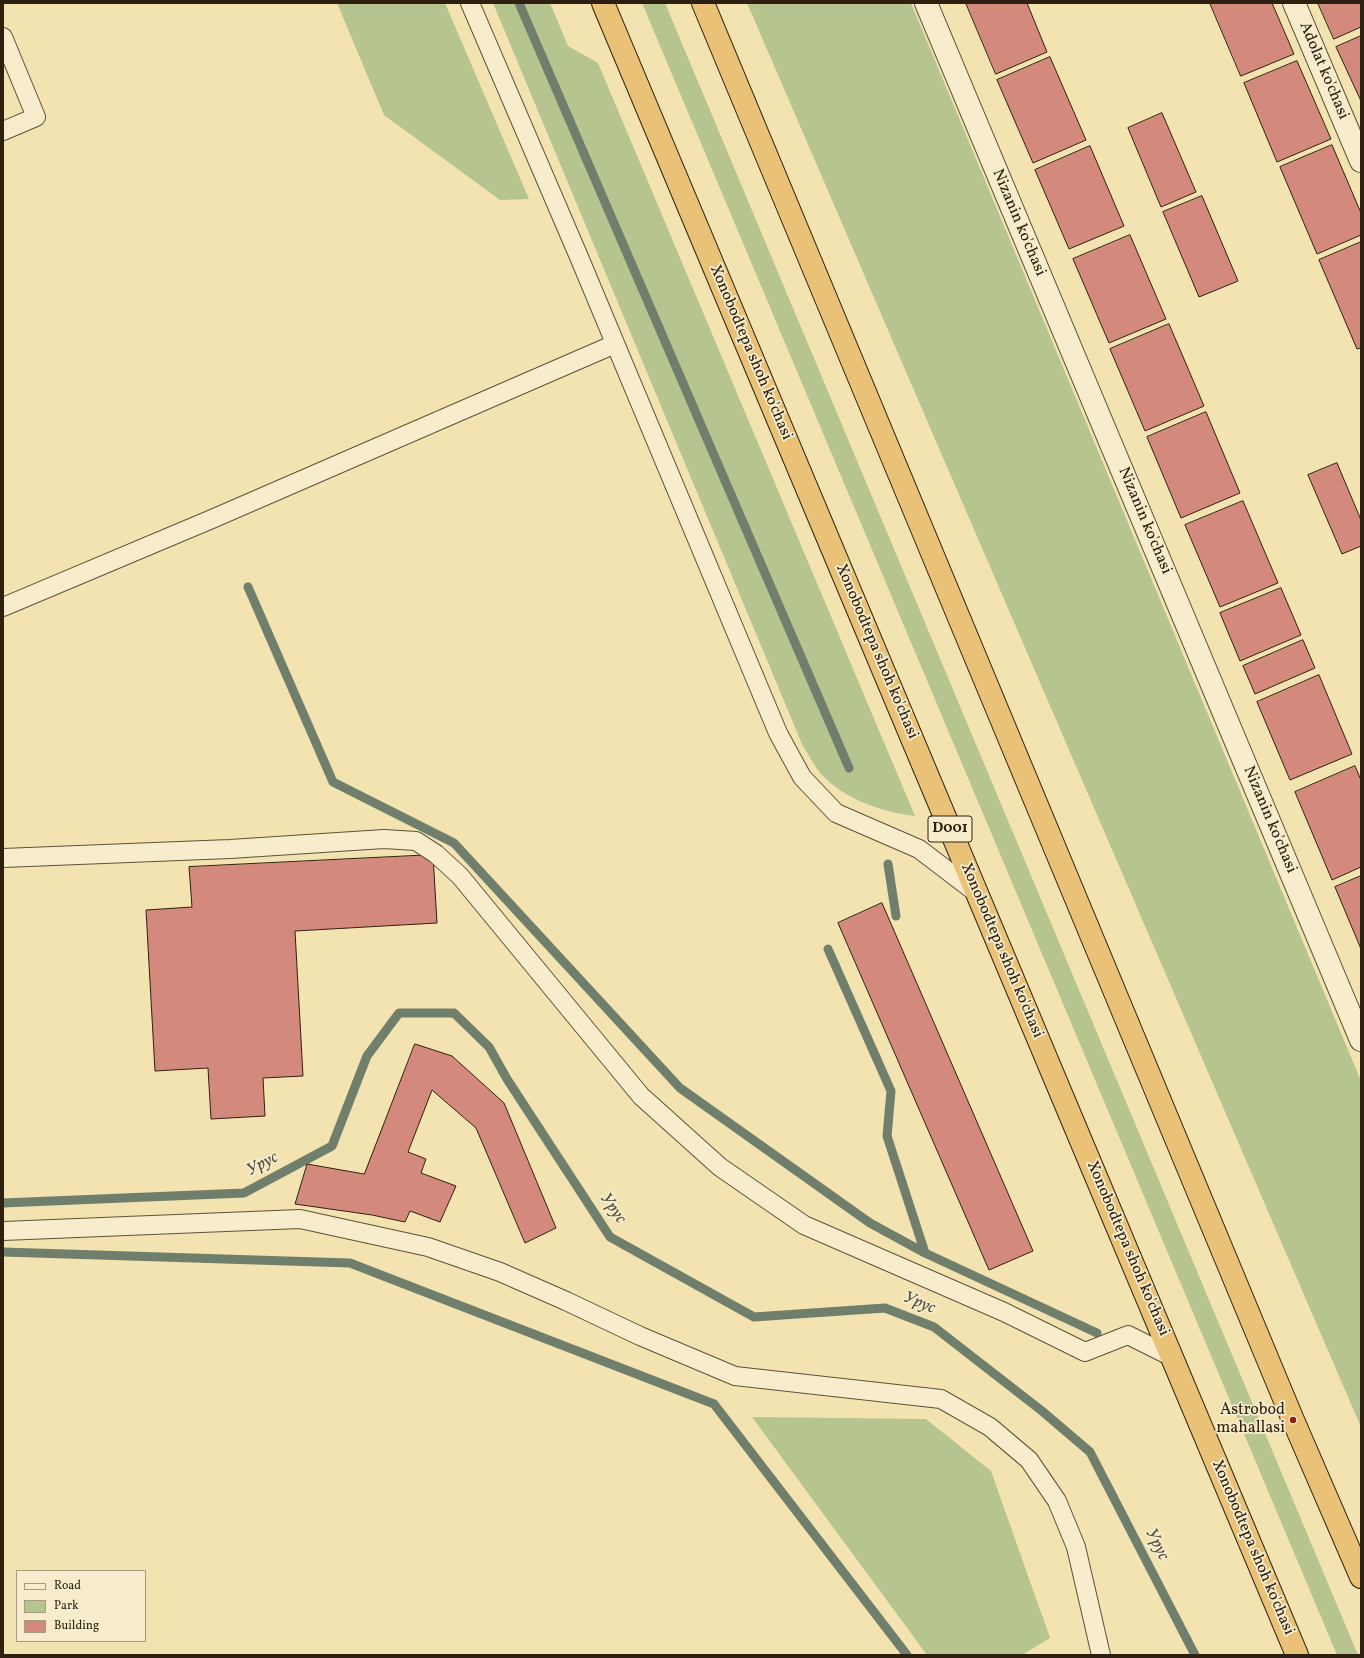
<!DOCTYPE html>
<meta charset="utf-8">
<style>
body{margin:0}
#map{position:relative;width:1364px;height:1658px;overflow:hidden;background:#f2e3b1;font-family:Vollkorn,serif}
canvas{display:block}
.frame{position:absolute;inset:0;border:4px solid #2e2010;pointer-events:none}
.legend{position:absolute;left:16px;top:1570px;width:130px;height:72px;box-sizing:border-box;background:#f7edcc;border:1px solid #a79b81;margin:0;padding:5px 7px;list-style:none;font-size:12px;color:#2e2010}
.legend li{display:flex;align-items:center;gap:8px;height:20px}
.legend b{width:20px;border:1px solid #a79b81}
</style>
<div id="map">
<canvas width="1364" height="1658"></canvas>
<div class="frame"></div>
<ul class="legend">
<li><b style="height:5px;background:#f7edcc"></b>Road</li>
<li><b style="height:11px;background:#b6c58f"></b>Park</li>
<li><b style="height:11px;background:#d3897c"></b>Building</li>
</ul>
</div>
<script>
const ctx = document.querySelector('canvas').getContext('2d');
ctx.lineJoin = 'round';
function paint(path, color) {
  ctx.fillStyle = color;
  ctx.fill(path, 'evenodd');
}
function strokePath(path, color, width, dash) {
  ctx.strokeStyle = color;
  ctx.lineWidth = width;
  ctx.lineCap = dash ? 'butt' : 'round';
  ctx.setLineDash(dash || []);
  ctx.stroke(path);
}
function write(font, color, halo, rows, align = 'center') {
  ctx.font = font + ' Vollkorn,serif';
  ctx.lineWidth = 3.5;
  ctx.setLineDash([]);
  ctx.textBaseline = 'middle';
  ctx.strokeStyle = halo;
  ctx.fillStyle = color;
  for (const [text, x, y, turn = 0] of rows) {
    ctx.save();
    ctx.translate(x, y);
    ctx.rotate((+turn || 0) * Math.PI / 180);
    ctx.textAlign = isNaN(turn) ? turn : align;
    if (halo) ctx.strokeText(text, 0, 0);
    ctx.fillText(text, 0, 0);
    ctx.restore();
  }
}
paint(new Path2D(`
 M337,3H445L529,199L500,200L384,115Z
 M493,3H550L568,46L598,63L915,816C881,812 844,799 820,773C813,764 808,754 802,744Z
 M642,3H665L1358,1655H1337Z
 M747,3H911L1361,1081V1427Z
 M752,1417L926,1419L991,1471L1050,1638L1022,1655H927Z`), '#b6c58f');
strokePath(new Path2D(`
 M519,3L849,768
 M248,587L333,782L454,843L680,1088L870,1223L925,1253L1097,1333
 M888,864L896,916
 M828,949L891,1091L887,1136L925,1253
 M3,1203L244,1193L332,1146L367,1056L399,1013H454L489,1047L507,1079L610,1237L754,1317L885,1308L934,1327L1042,1411L1090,1452L1195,1655
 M3,1252L350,1263L714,1404L907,1655`), '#707f6b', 9);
const building = new Path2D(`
 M966,3H1027L1047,52L996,74Z
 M1210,3H1272L1294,54L1241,76Z
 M1318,3H1361V27L1334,39Z
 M1361,36V101L1336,47Z
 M1050,57L1086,140L1033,163L997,80Z
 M1297,61L1331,139L1277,162L1244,83Z
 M1162,113L1196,192L1161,207L1128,128Z
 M1332,145L1361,213V235L1317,254L1280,167Z
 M1090,146L1124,226L1069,249L1035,170Z
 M1202,196L1238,281L1199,297L1163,212Z
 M1130,235L1166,319L1109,343L1073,259Z
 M1361,242V348L1357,349L1319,260Z
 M1169,324L1204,406L1145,431L1110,349Z
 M1206,412L1240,493L1181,518L1147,437Z
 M1337,463L1361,520V546L1342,554L1308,475Z
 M1243,501L1278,583L1220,607L1185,525Z
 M1281,588L1301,635L1240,661L1220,613Z
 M1303,640L1315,668L1255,694L1243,666Z
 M1319,675L1352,754L1290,780L1257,702Z
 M1355,766L1361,780V867L1332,880L1295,792Z
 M433,855L437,923L295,931L303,1076L263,1078L265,1116L211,1119L208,1068L155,1071L146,910L192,907L189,867Z
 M1361,876V949L1335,887Z
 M882,903L1033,1251L989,1270L838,923Z
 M415,1044L452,1056L504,1103L556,1228L525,1243L476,1128L432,1090L408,1152L426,1159L421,1173L456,1186L440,1222L410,1211L405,1222L372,1215L295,1204L307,1164L364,1174Z`);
paint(building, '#d3897c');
strokePath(building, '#2e2010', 1);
const service = new Path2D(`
 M470,3L579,257L778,733L802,777L836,813L919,849L978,894
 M3,37L36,117L3,131
 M3,607L212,519L615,344
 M3,858L230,849L384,839L416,841L436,854L460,876L641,1096L720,1167L804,1225L1004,1312L1085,1352L1128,1335L1172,1357
 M3,1231L300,1219L428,1247L500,1272L566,1301L640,1336L735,1376L941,1399L990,1427L1029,1460L1057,1501L1076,1547L1101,1655`);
const minor = new Path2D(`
 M926,3L1361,1040
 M1294,3L1361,161`);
const trunk = new Path2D(`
 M603,3L1297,1655
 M703,3L1293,1420L1361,1577`);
strokePath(service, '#5f5138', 20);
strokePath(minor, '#5f5138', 24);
strokePath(trunk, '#2e2010', 24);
strokePath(service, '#f7edcc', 18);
strokePath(minor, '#f7edcc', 22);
strokePath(trunk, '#e9c278', 22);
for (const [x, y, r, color] of [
 [1293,1420,4,"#8f2418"]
]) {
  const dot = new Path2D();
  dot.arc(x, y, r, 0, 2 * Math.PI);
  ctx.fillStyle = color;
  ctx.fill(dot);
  strokePath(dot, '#f7edcc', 1.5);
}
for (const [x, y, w] of [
 [950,829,44]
]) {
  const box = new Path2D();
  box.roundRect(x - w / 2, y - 13, w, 26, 3);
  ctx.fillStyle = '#f7edcc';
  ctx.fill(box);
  strokePath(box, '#2e2010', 1);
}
write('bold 15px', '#2e2010', null, [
 ["D001",950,829]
]);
write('16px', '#2e2010', '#f7edcc', [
 ["Adolat ko'chasi",1323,71,67],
 ["Nizanin ko'chasi",1018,223,67],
 ["Xonobodtepa shoh ko'chasi",750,353,67],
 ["Nizanin ko'chasi",1144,521,67],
 ["Xonobodtepa shoh ko'chasi",876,652,67],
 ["Nizanin ko'chasi",1269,820,67],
 ["Xonobodtepa shoh ko'chasi",1001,951,67],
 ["Xonobodtepa shoh ko'chasi",1127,1249,67],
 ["Xonobodtepa shoh ko'chasi",1252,1548,67]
]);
write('16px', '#2e2010', '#f7edcc', [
 ["Astrobod",1285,1411],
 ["mahallasi",1285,1429]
], 'right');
write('italic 17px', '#4f503d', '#f7edcc', [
 ["Урус",263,1165,-28],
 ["Урус",612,1209,55],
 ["Урус",919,1304,22],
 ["Урус",1156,1545,63]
]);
</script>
